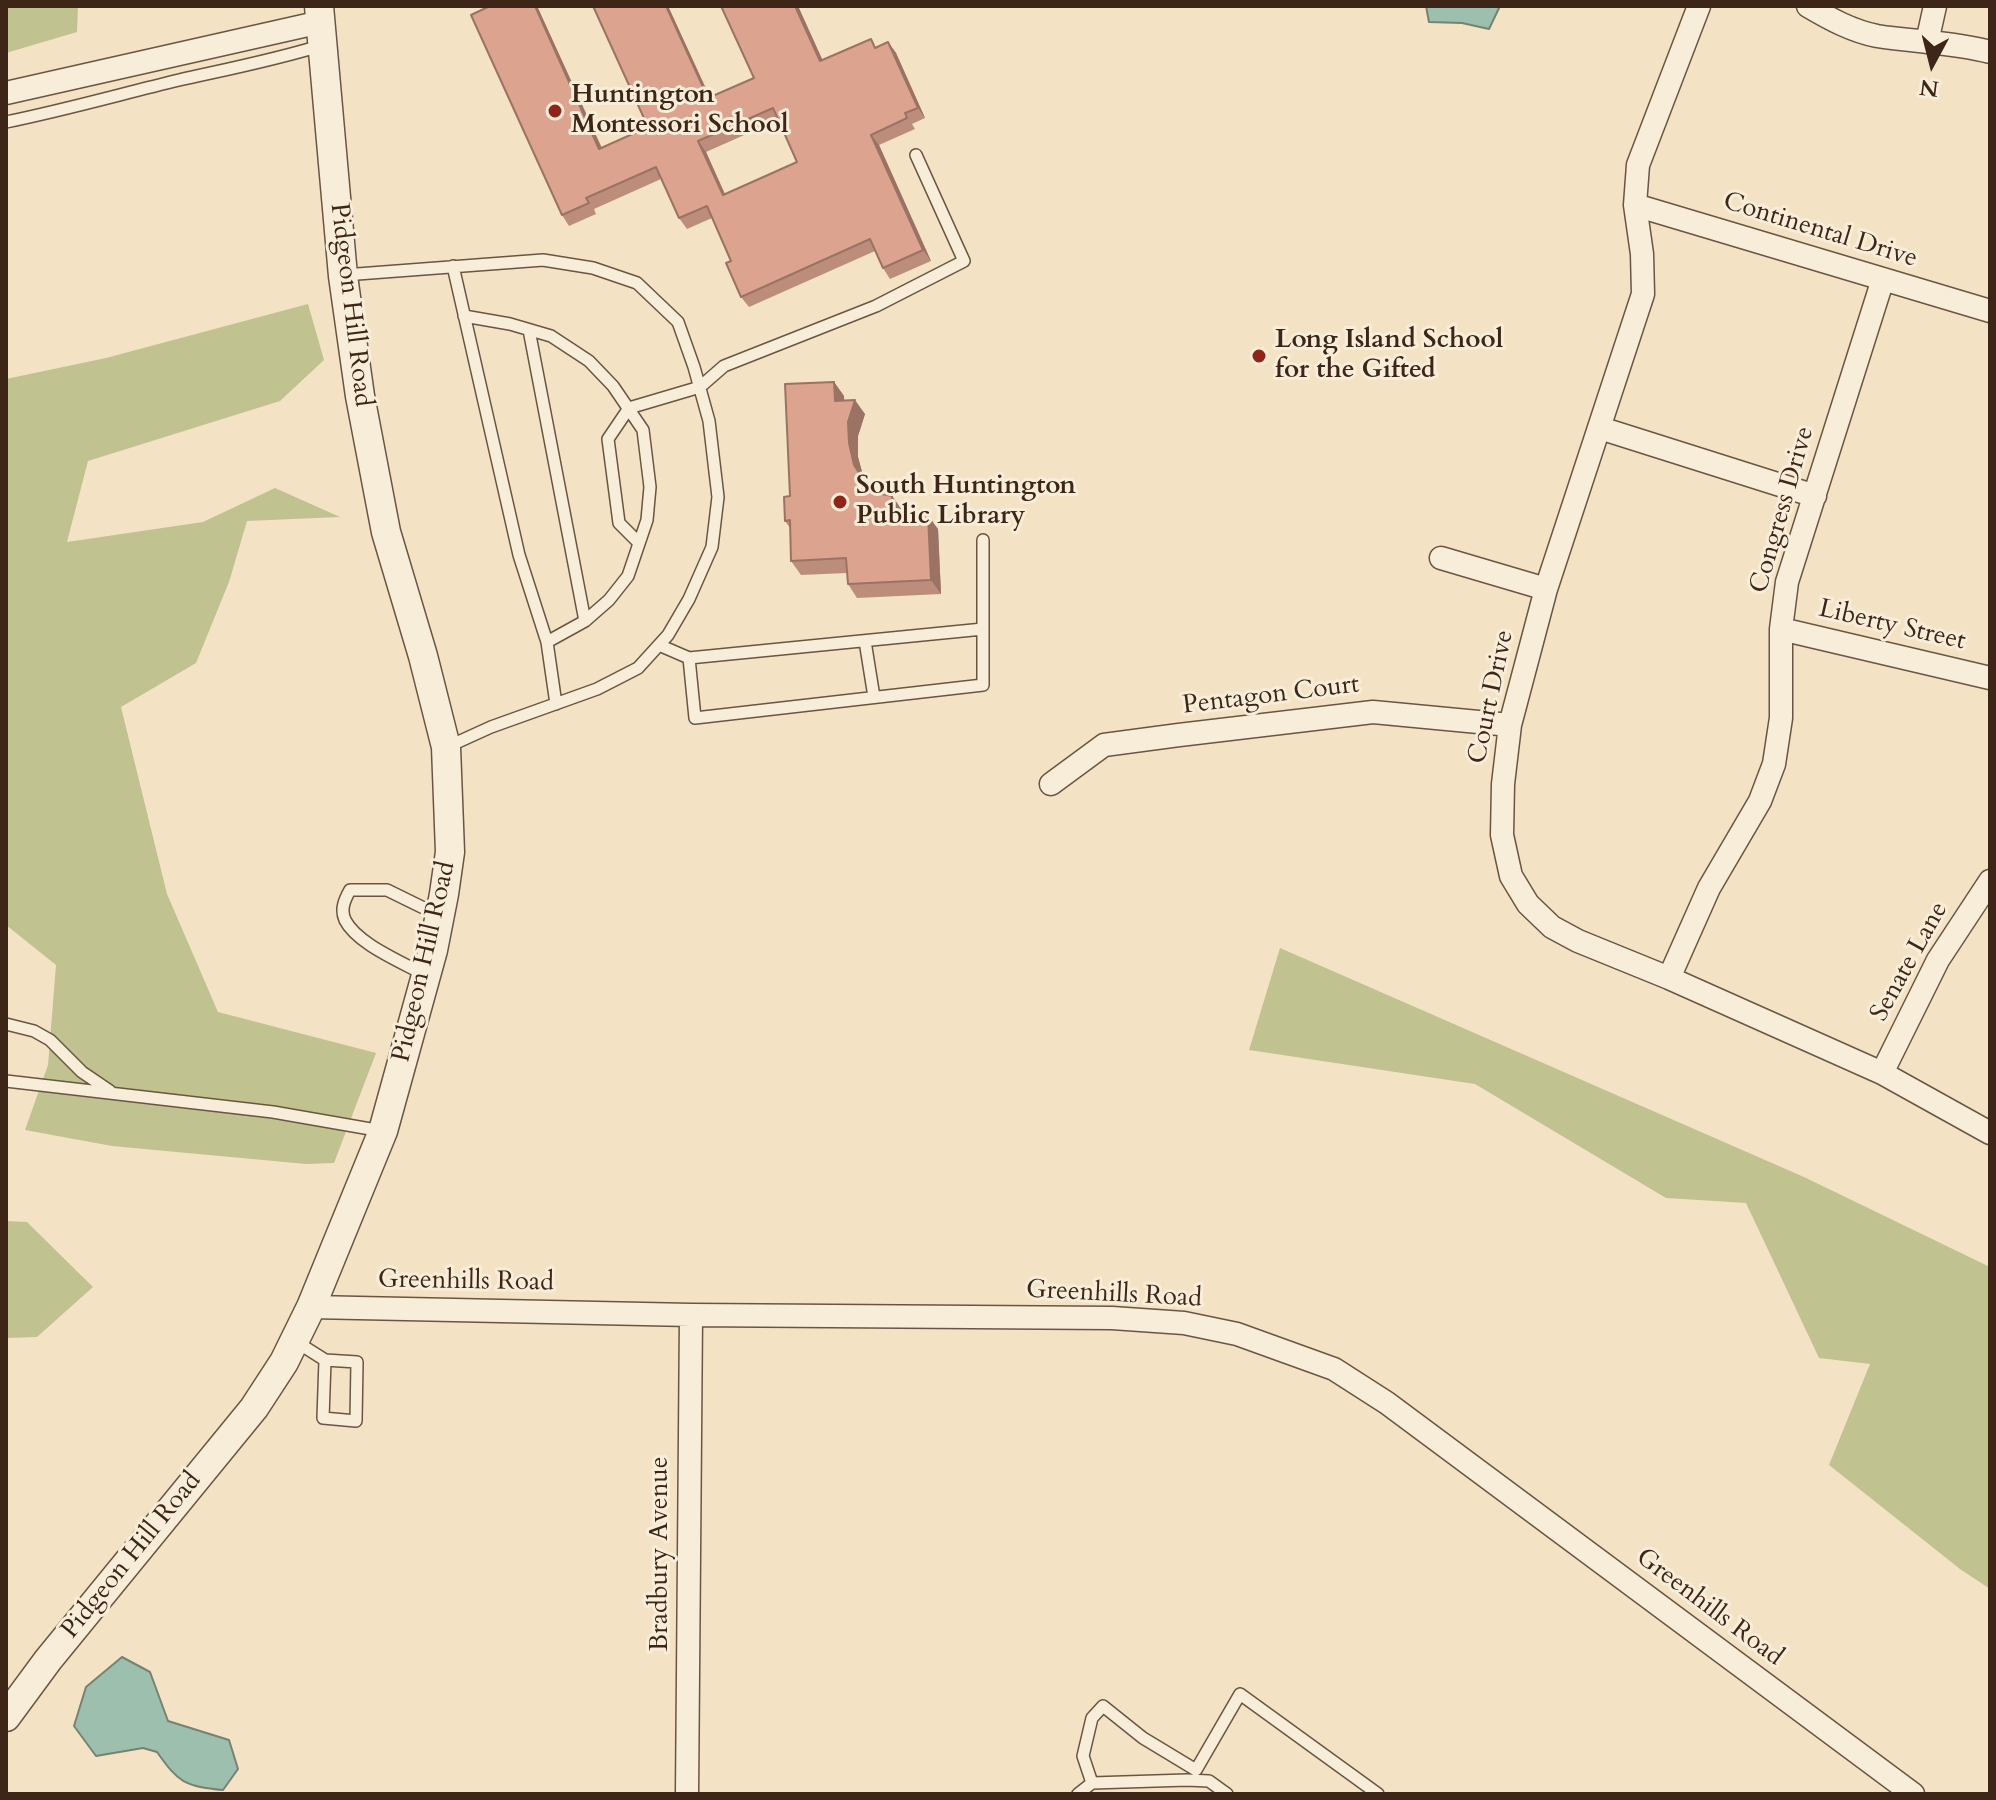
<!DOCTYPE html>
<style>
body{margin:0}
#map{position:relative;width:1996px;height:1800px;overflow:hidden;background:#f3e3c4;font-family:Cardo,serif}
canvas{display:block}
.frame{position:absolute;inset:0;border:8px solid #3d2617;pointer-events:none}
.north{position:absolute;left:1892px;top:24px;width:80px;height:80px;-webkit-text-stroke:6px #f7edd9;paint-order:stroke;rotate:187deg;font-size:22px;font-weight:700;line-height:32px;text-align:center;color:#3d2617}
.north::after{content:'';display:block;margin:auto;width:28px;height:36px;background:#3d2617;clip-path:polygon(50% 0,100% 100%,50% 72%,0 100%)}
</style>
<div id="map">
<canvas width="1996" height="1800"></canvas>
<div class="frame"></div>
<div class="north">N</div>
</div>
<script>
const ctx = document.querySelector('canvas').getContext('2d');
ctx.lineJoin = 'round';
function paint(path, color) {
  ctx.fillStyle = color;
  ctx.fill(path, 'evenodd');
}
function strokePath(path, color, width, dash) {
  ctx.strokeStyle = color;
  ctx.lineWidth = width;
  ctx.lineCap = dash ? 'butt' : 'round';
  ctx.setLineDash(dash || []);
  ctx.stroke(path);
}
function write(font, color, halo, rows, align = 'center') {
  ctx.font = font + ' Cardo,serif';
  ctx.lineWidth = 6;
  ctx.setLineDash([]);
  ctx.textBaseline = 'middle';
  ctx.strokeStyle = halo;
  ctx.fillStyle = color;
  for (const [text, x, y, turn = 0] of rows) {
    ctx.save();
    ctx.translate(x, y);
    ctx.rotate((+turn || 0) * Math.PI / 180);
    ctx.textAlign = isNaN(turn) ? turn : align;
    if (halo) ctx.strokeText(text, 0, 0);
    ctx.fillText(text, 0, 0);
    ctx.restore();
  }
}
paint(new Path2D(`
 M6,6H78L77,32L6,53Z
 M308,304L324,360L280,401L88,461L67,542L203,522L275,488L340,517L247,521L229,582L196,663L121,707L167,894L218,1012L376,1053L334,1163L306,1164L112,1146L25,1130L48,1065L56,965L6,925V379L106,358Z
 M1280,948L1804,1177L1990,1267V1589L1960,1569L1829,1465L1870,1364L1819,1358L1746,1203L1666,1198L1475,1084L1249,1050Z
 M6,1221L27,1222L93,1287L37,1337L6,1338Z`), '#c0c290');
const water = new Path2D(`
 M1426,6H1500L1489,29L1462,23L1429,22Z
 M122,1657L150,1672L168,1721L229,1740L238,1769L223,1790C185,1787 178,1782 157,1752L143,1748L96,1756L74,1726L86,1687Z`);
paint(water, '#9dbfae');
strokePath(water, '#778272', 2);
const service = new Path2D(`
 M6,122C65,110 121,94 179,80C228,69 275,60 323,45
 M453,266L519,555L547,642L556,704
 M344,275L543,260L593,268L637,283L678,322L694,367L709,421L718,497L712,547L689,599L668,635L638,668L597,689L491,727L447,747
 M464,316L510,324L551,336L589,361L613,386L643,430L650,487L647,520L628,576L609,600L585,621L547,642
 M529,330L585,621
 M639,543L619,523L608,439L629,408L700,387L724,366L876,306L964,261L916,155
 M865,641L874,697
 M659,645L689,658L695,718L983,685V540
 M689,658L983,629
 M425,975C402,962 357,944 345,920C340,909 345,899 350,890H387L438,915
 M6,1024L34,1031L50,1040L82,1072L110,1091
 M6,1081L273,1112L382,1131
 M295,1341L325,1360L357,1362L356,1421L323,1418L325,1360
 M1092,1783L1083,1756L1092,1718L1103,1706L1143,1738L1196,1770L1240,1694L1378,1794
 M1078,1794L1092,1783L1187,1780L1209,1781L1227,1794`);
const minor = new Path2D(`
 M1699,6L1638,165L1635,205L1642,254L1643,294L1546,589L1510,725L1503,784L1502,835L1511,876L1528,904L1552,927L1578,941L1669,978L1882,1073L1990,1133
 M1808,6C1830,19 1852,31 1877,36C1915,42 1953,42 1990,52
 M1927,42L1935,6
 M6,93L321,22
 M1635,205L1990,311
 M1600,428L1815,496
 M1441,558L1546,589
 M1781,629L1990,678
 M1051,784L1104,745L1179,735L1373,712L1510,725
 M1669,978L1709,888L1760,801L1774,764L1781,718V629L1787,582L1883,279
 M1882,1073L1938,960L1990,881
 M311,1307L691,1315L1112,1318L1184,1323L1237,1334L1334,1369L1387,1403L1913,1794
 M687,1794L691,1315`);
const tertiary = new Path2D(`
 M6,1717L48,1660L254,1408L284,1362L311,1307L383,1131L433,950L444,894L450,852L446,747L423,656L386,532L360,396L343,276L319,6`);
strokePath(service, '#6a5542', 14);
strokePath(minor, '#6a5542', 25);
strokePath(tertiary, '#6a5542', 31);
strokePath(service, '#f7edd9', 11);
strokePath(minor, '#f7edd9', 22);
strokePath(tertiary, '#f7edd9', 28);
paint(new Path2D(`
 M490,6H537L602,148L648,127L668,6L710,97L754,78L721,6H798L822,60L877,47L888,42L896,53L925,118L912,124L915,129L879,145L931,261L890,279L883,268L875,251L749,307L741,297L731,261L712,218L687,229L679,218L661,179L594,209L596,214L569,226L562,215ZM778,120L797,162L725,194L706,152Z
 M834,382L844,396V401L865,414L858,436V457L864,479L867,484L877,493L892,496L902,510L903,516L938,529L941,594L857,598L848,584L847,573L801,575L791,561L790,528L785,521L790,496Z`), '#bd8d7b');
paint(new Path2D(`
 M535,6H537L607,160L599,149Z
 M666,6H668L715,109L708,98Z
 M795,6H798L828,72L820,61Z
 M888,42L896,53L925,118L918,108Z
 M871,135L879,145L931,261L923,250Z
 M698,141L706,152L730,206L723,195Z
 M834,382L844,396L845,415L835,401Z
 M855,400L865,414L858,436V457L864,479L875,496L854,465L849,443L848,422Z
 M892,496L902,510L903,531L893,516Z
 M928,515L938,529L941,594L931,580Z`), '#9a7364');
const building = new Path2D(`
 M490,6H535L599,149L648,127L593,6H666L708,98L754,78L721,6H795L820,61L871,39L875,48L888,42L918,108L905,113L907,118L871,135L923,250L883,268L870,239L741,297L726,263L731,261L707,206L679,218L656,167L586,198L589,203L562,215L471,15ZM773,108L797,162L723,195L698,141Z
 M834,382L835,401L855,400L848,422L849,443L854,465L865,482L877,493L892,496L893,516L928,515L931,580L848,584L846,558L791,561L790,520L785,521L784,497L790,496L785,384Z`);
paint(building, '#dca48f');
strokePath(building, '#9a7364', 2);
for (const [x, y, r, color] of [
 [555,111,8,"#8f2418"],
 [1259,356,8,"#8f2418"],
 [840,502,8,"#8f2418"]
]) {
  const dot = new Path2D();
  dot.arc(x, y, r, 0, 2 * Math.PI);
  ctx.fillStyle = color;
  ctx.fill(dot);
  strokePath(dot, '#f7edd9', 3);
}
write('bold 26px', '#3d2617', '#f7edd9', [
 ["Huntington",571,96],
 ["Montessori School",571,126],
 ["Long Island School",1275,341],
 ["for the Gifted",1275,371],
 ["South Huntington",856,487],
 ["Public Library",856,517]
], 'left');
write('26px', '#3d2617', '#f7edd9', [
 ["Continental Drive",1820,231,17],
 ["Pidgeon Hill Road",350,305,83],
 ["Congress Drive",1783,510,-74],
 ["Liberty Street",1892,626,13],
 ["Pentagon Court",1271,696,-7],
 ["Court Drive",1492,697,-78],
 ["Pidgeon Hill Road",425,962,-77],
 ["Senate Lane",1910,962,-61],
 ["Greenhills Road",466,1282,1],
 ["Greenhills Road",1114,1295,3],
 ["Bradbury Avenue",661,1554,-90],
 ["Pidgeon Hill Road",132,1556,-51],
 ["Greenhills Road",1709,1608,37]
]);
</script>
